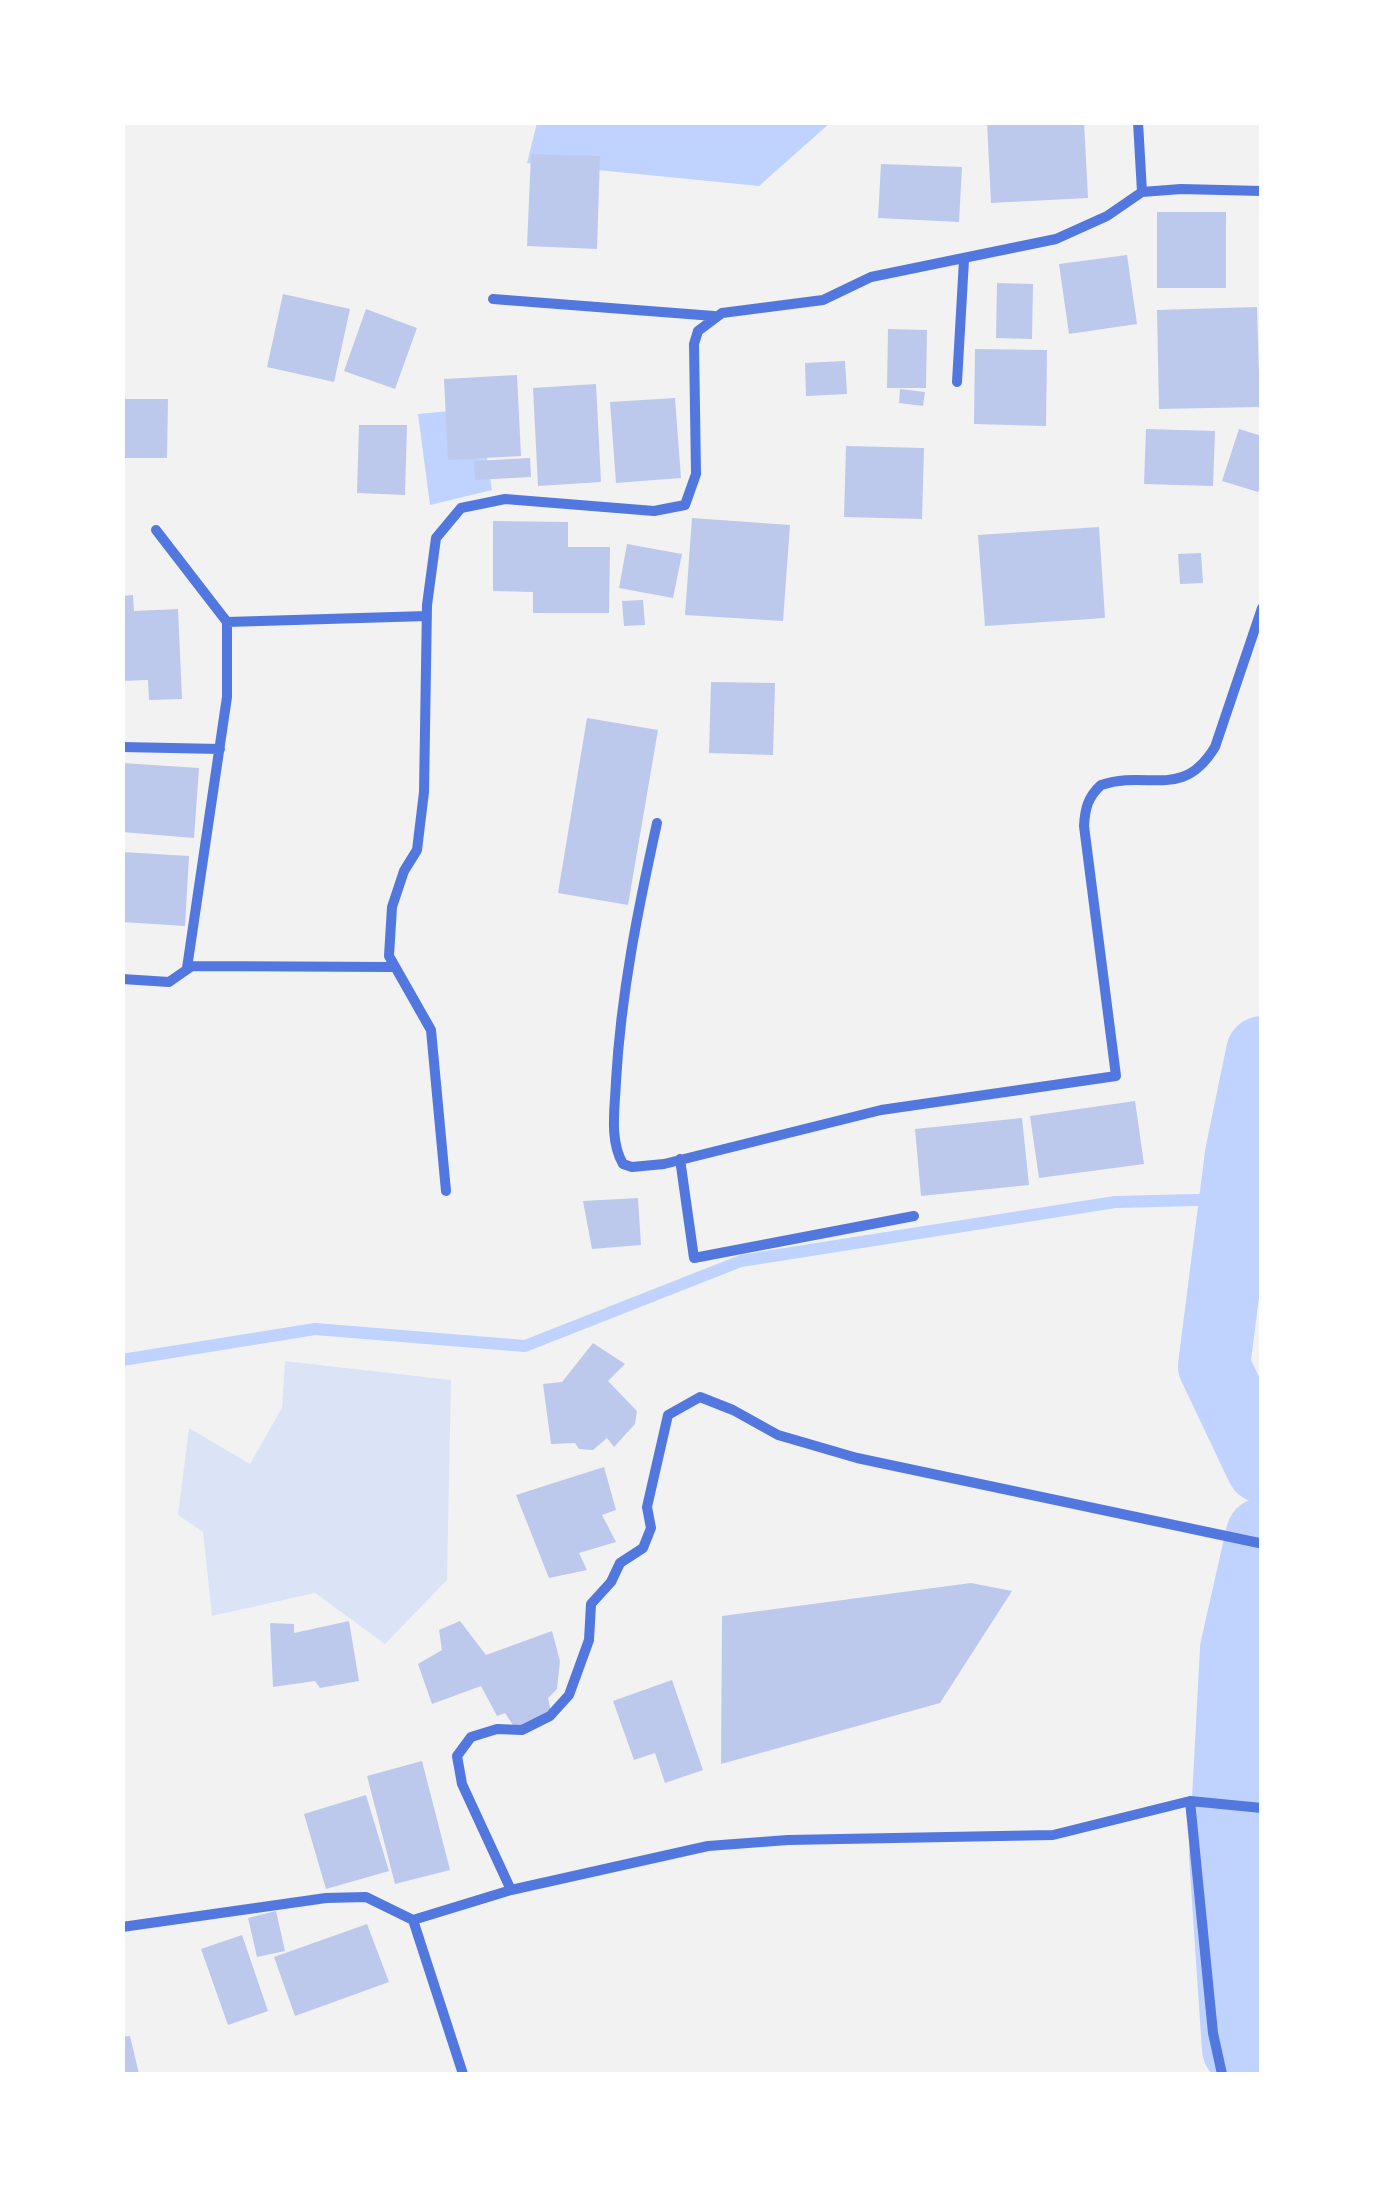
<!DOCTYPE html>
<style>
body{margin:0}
#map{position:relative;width:1384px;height:2197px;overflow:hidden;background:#f2f2f2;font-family:Cabin,sans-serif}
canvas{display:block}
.frame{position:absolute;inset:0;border:125px solid #fff;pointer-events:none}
</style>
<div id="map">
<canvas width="1384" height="2197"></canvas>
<div class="frame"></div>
</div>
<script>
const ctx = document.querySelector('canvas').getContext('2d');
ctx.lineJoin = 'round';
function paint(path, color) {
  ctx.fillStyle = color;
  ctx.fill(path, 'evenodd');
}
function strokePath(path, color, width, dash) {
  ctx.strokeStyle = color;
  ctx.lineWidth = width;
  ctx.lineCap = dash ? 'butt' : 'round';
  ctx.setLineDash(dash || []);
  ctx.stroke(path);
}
paint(new Path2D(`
 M285,1361L451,1380L447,1580L385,1644L315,1593L212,1616L203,1532L178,1515L189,1428L250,1464L282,1408Z`), '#dbe4f7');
paint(new Path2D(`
 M537,123H830L759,186L527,163Z
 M479,408L492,490L430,505L418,414Z`), '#bfd3fe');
strokePath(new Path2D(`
 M122,1360L315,1329L525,1346L741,1261L1115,1202L1236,1199`), '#bfd3fe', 12);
strokePath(new Path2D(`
 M1262,1052L1241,1154L1214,1366L1262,1467
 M1238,2049L1225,1856L1236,1649L1262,1534`), '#bfd3fe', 72);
paint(new Path2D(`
 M987,122H1084L1088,198L991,203Z
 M531,154L600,156L597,249L527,246Z
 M881,164L962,167L959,222L878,218Z
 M1157,212H1226V288H1157Z
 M1127,255L1137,324L1069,334L1059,264Z
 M997,283L1033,284L1032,339L996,338Z
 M283,294L350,309L334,382L267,367Z
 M1257,307L1260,407L1159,409L1157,310Z
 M366,309L417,328L395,389L344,371Z
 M888,329L927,330L926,388H887Z
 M975,349L1047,350L1046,426L974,424Z
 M845,361L847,394L806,396L805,363Z
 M517,375L521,456L448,460L444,379Z
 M596,384L601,482L538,486L533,388Z
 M900,389L925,392L923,406L899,403Z
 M675,398L681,478L616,483L610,402Z
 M122,399H168L167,458H122Z
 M359,425H407L405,495L357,493Z
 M1146,429L1215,431L1213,486L1144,484Z
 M1239,429L1262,436V480L1258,492L1222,481Z
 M846,446L924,448L922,519L844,517Z
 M530,458L531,477L475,480L474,461Z
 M692,518L790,525L783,621L685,615Z
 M493,521L568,522V547H610L609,613H533V592L493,591Z
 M1099,527L1105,618L985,626L978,535Z
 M627,544L682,554L673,598L619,588Z
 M1201,553L1203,583L1180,584L1178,554Z
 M133,595L134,611L178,609L182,699L149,700L148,680L122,681V596Z
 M643,600L645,625L624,626L622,601Z
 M711,682L775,683L773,755L709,753Z
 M587,718L658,730L628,905L558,893Z
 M122,763L199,768L194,838L122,832Z
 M122,852L189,856L185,926L122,922Z
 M1135,1101L1144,1164L1039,1178L1030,1116Z
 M1022,1118L1029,1185L921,1196L915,1129Z
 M638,1198L641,1245L592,1249L583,1201Z
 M593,1343L625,1364L608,1381L637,1411L635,1424L614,1447L607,1438L593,1450L579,1449L575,1443L551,1444L543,1384L562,1382Z
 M604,1467L616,1510L602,1515L616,1542L579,1553L587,1570L549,1578L516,1495Z
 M971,1583L1012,1591L940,1703L721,1764L722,1616Z
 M349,1621L359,1681L320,1688L315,1681L273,1687L270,1623L294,1624V1633Z
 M460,1621L486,1655L552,1631L560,1661L557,1689L548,1698L551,1712L515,1728L505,1713L497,1716L481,1686L432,1704L418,1664L442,1650L439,1630Z
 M672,1680L703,1770L665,1783L655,1753L634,1760L613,1701Z
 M422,1761L450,1870L395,1884L367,1776Z
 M366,1795L389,1871L326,1889L304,1814Z
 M276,1911L285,1951L257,1957L248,1918Z
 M367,1924L389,1982L295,2016L274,1957Z
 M242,1935L268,2011L228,2025L201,1949Z
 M130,2036L139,2074H122V2037Z`), '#bdc9ec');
strokePath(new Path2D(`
 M1138,122L1142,192
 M493,299L714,316
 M957,382L964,260
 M156,530L227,622V697L187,968
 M227,622L427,616
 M122,747L220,749
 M657,823C638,909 621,993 616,1081C615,1108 609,1140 623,1164L632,1167L664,1164L881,1110L1116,1076L1084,826C1085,808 1088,797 1101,785C1149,769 1182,801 1215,747L1262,608
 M122,979L169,982L192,966L393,967
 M680,1159L694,1258L914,1216
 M446,1191L431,1030L389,956L392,907L404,871L417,850L424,792L427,605L436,538L461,508L505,499L654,511L685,505L696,474L694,344L698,331L722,313L823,300L871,277L1056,239L1107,216L1142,192L1181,189L1262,191
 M1190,1801L1213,2033L1222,2074
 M511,1890L462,1784L457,1756L471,1737L497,1729L522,1730L550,1716L569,1695L589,1640L591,1604L611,1582L620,1563L643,1548L651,1528L647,1507L668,1415L700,1397L733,1410L778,1435L857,1458L1259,1543
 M413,1920L463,2074
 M122,1927L326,1898L366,1897L413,1920L511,1890L708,1846L788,1840L1053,1835L1190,1801L1262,1808`), '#5277de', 10);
</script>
